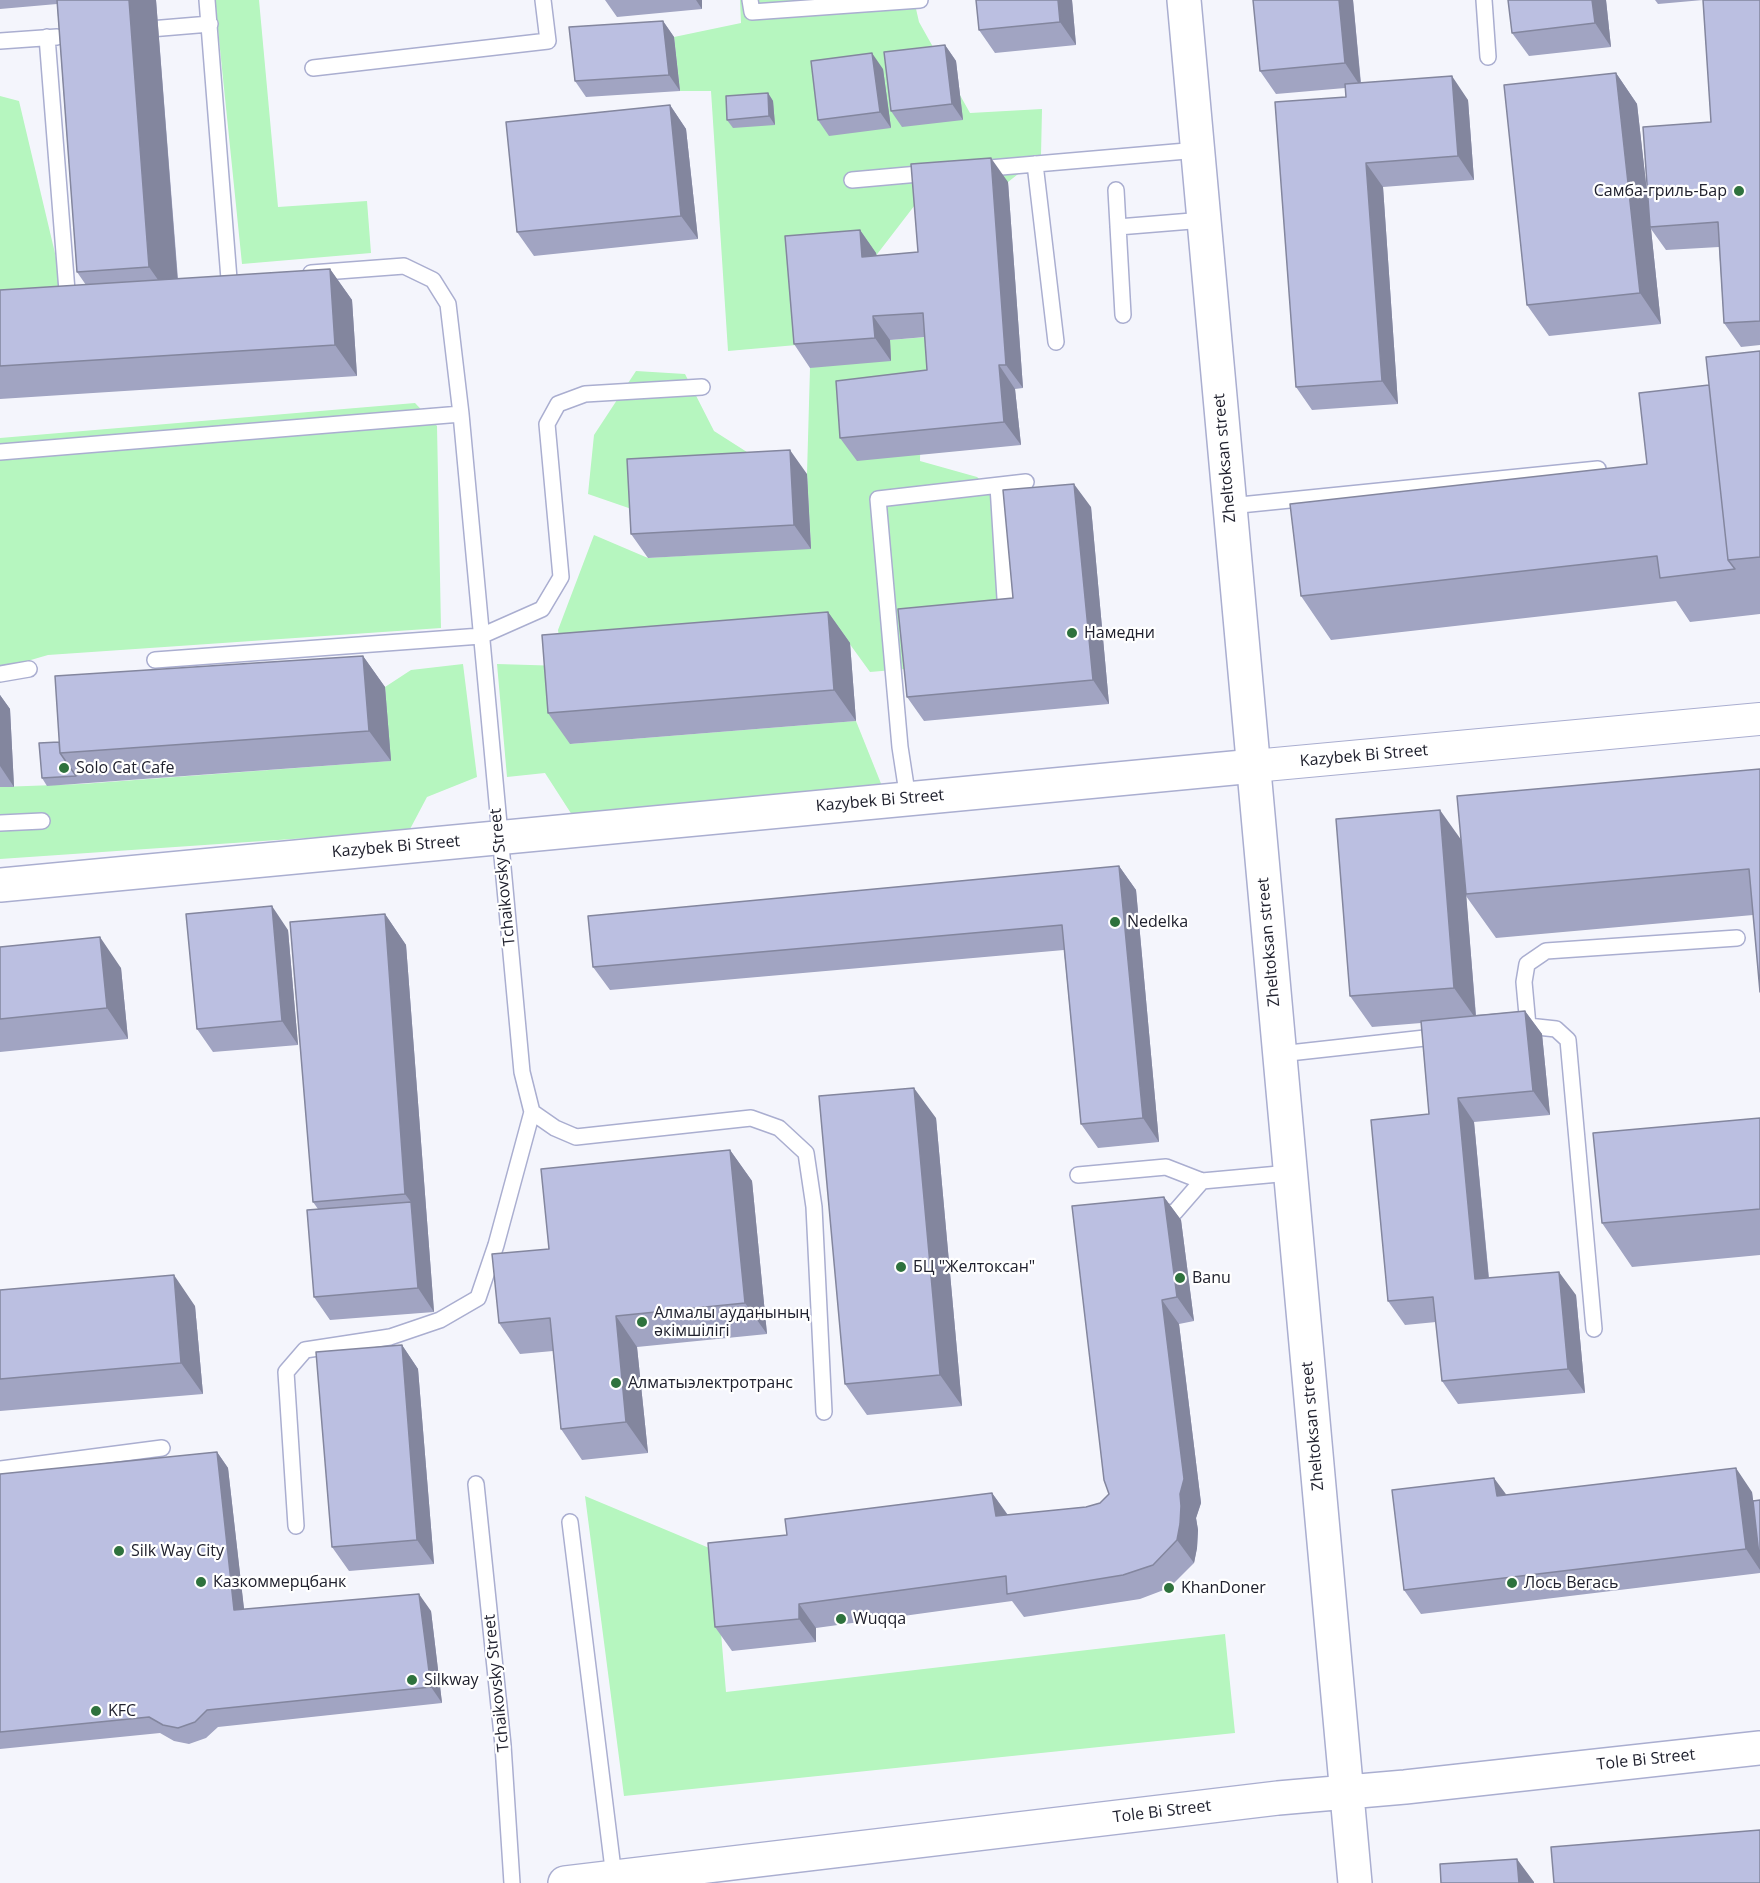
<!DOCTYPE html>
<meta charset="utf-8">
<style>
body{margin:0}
canvas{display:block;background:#f4f5fc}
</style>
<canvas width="1760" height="1883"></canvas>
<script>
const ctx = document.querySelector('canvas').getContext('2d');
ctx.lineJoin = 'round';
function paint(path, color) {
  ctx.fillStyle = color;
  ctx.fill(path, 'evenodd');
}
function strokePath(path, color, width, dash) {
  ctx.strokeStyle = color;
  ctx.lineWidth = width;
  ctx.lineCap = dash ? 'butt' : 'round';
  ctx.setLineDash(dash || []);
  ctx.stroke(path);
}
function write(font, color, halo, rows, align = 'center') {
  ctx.font = font + ' "Open Sans",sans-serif';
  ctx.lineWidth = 4.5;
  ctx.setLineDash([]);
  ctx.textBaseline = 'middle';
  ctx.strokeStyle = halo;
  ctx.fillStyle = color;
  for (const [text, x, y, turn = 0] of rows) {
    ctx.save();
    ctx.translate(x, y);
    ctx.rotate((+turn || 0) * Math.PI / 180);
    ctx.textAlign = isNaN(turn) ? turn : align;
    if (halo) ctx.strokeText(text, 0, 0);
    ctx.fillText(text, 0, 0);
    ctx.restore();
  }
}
paint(new Path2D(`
 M215,0H259L278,207L367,201L371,253L242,264Z
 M740,0H914L919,22L970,113L1042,109L1041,156L1008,182L928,188L808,344L728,351L711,91H680L674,37L741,23Z
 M0,96L19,101L67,304L0,311Z
 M939,336L921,414L920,461L977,477L1020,514L1030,622L905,669L870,672L849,643L570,744L856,721L884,791L574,818L545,773L507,777L497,664L563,666L558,630L594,535L648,558L811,548L807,474L810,368L890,340Z
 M636,371L685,374L714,431L761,461L646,514L588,494L594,435Z
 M415,403L437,426L441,628L48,655L17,664L0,665V438Z
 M463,664L477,777L427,797L409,831L0,859V787L82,784L390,761L385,687L411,670Z
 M585,1496L714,1550L726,1692L1225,1634L1235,1733L624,1796Z`), '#b6f6bf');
const service = new Path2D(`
 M207,0L229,279
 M750,0L752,12L920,0
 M1484,0L1488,57
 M138,30L210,24
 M47,37L67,291
 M0,41L57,37
 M313,68L548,41L543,0
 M1035,164L1056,342
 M978,169L1198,150
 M852,180L930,173
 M1116,190L1123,315
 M1118,227L1204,220
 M311,273L404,266L433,280L448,304L461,414L522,1072L532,1112L555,1128L576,1137L751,1118L779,1128L806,1153L814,1207L824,1412
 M0,452L461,414
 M998,486L1005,598
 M1230,506L1598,469
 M155,660L481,636L542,609L561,577L547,424L558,404L585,394L702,387
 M0,674L29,669
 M908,799L900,747L878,499L1026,482
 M0,823L42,821
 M1528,1026L1524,982L1527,964L1546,951L1737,938
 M1518,1028L1528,1026L1556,1029L1568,1040L1594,1329
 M1280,1054L1443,1036
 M1078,1175L1166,1167L1202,1181L1290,1173
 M1157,1214L1175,1212L1202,1181
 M0,1469L162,1448
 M476,1484L503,1745L512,1883
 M570,1522L614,1877
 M296,1526L286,1372L305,1350L390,1337L440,1320L478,1298L496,1245L532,1112`);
const minor = new Path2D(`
 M1254,766L1760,719`);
const tertiary = new Path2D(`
 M0,885L1254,766`);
const secondary = new Path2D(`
 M1184,0L1355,1883
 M565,1883L1278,1798L1405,1787L1760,1748`);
strokePath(service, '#aaaed0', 18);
strokePath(minor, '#aaaed0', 34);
strokePath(tertiary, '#aaaed0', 36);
strokePath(secondary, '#aaaed0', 36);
strokePath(service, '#fff', 15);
strokePath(minor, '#fff', 32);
strokePath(tertiary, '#fff', 33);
strokePath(secondary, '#fff', 33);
paint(new Path2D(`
 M0,0H156L178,279L330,269L352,300L357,376L0,399V290L86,285L77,272L57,4L0,9Z
 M605,0H702V9L617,17Z
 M1072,0L1076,45L995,53L979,30Z
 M1353,0L1361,83L1468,100L1474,180L1383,187L1398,404L1312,410L1296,387L1346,97L1345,88L1276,94L1260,71Z
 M1606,0L1611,47L1529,56L1512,33Z
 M1655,0H1760V345L1741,347L1724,323L1719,247L1666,250L1651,229L1661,324L1549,336L1527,305L1616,73L1637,104L1648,202L1711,122L1703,0L1658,4Z
 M663,21L674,37L680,91L586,97L575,81Z
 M945,45L956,61L963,120L902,127L891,111Z
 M883,69L891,128L829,136L818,120Z
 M768,93L773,101L775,125L733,128L727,120Z
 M670,105L686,129L698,239L534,256L517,232Z
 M1008,182L1023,388L1015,389L1021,445L857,461L840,438L927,370L925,337L890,340L891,361L810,368L794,344L860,230L876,253L877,256L918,252Z
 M1760,351V614L1690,622L1676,601L1331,640L1301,596L1647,464L1709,385Z
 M807,474L811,549L648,558L631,534Z
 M1091,507L1109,704L924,721L907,697L1013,598Z
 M828,612L850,643L856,721L570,744L548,713Z
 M363,656L385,687L391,761L47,786L42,778L59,742Z
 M0,695L10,709L14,787H0Z
 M1760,769L1753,915L1496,938L1466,896L1476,1015L1525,1011L1542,1034L1550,1115L1474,1122L1489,1278L1576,1295L1585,1393L1458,1404L1442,1381L1436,1322L1405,1325L1388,1301L1429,1114L1421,1023L1372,1027L1350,996L1461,839Z
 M1119,866L1136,890L1159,1142L1098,1148L1081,1124L1064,950L610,990L593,967Z
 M385,914L406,945L434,1312L330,1320L314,1297L318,1209L313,1202Z
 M288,930L298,1045L213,1052L197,1029Z
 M0,947L121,968L128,1039L0,1052Z
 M936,1118L962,1406L867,1415L845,1384Z
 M1760,1118V1255L1632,1267L1602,1223Z
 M730,1150L752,1181L767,1334L637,1347L648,1453L582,1460L561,1429L553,1351L520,1354L499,1323L549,1249Z
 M1164,1197L1181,1220L1194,1321L1179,1324L1201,1503L1196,1518L1198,1530L1197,1548L1194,1563L1169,1588L1140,1599L1024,1617L1012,1601L816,1628V1642L732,1651L715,1627L787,1535L992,1493L1008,1515L1086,1507L1100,1503L1109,1494Z
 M0,1290L195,1306L203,1394L0,1411Z
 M402,1345L418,1369L434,1564L349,1571L332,1547Z
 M217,1452L228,1468L244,1610L431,1611L442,1703L218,1727L206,1738L189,1744L174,1741L160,1733L0,1749V1474Z
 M1752,1492L1753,1500H1760V1573L1421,1614L1404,1590L1506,1495Z`), '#a1a4c2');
paint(new Path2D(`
 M129,0H156L180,311L149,267Z
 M696,0H702V9Z
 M1058,0H1072L1076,45L1060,22Z
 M1339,0H1353L1361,87L1345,63Z
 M1592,0H1606L1611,47L1595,23Z
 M663,21L674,37L680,91L669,75Z
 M945,45L956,61L963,120L952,104Z
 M872,53L883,69L891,128L880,112Z
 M1616,73L1637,104L1651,227H1650L1651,229L1661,324L1640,293Z
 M1452,76L1468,100L1474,180L1458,156Z
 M768,93L773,101L775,125L769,116Z
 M670,105L686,129L698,239L681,216Z
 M991,158L1008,182L1023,388L1006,365Z
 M1366,163L1383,187L1398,404L1382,381Z
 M860,230L876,253L878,280L862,257Z
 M330,269L352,300L357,376L335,345Z
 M873,316L890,340L891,361L875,338Z
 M999,365L1015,389L1021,445L1004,422Z
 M790,450L807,474L811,549L794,525Z
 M1074,484L1091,507L1109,704L1093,680Z
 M828,612L850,643L856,721L834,690Z
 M363,656L385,687L391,761L369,731Z
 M0,695L10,709L14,787L0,766Z
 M1440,810L1462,841L1476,1019L1454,988Z
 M1119,866L1136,890L1159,1142L1143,1118Z
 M272,906L288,930L298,1045L282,1021Z
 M385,914L406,945L434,1312L418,1288L411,1202L405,1194Z
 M100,937L121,968L128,1039L107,1008Z
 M1525,1011L1542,1034L1550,1115L1533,1091Z
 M914,1088L936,1118L962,1406L940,1375Z
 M1458,1098L1474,1122L1491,1303L1475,1279Z
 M730,1150L752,1181L767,1334L745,1303Z
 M1164,1197L1181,1220L1194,1321L1177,1297Z
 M1559,1272L1576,1295L1585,1393L1568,1369Z
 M174,1275L195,1306L203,1394L181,1363Z
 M1162,1300L1179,1324L1201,1503L1196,1518L1198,1530L1197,1548L1194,1563L1177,1540L1180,1494Z
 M616,1316L637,1347L648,1453L626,1422Z
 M402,1345L418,1369L434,1564L417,1540Z
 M217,1452L228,1468L246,1626L234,1610Z
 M1736,1468L1752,1492L1760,1556V1570L1746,1549Z
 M1494,1478L1511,1501L1497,1496Z
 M992,1493L1009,1517L996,1516Z
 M419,1594L431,1611L442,1703L431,1687Z
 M799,1604L816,1628V1642L799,1619Z
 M1517,1859L1534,1882V1883H1519Z`), '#83869e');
const building = new Path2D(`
 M57,0H129L149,267L77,272Z
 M976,0H1058L1060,22L979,30Z
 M1253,0H1339L1345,63L1260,71Z
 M1508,0H1592L1595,23L1512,33Z
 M1703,0H1760V321L1724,323L1718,222L1650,227L1643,127L1711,122Z
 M663,21L669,75L575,81L569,27Z
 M945,45L952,104L891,111L884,52Z
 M872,53L880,112L818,120L811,61Z
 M1616,73L1640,293L1527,305L1504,85Z
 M1452,76L1458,156L1366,163L1382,381L1296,387L1275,102L1346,97L1345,84Z
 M768,93L769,116L727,120L726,96Z
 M670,105L681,216L517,232L506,122Z
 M991,158L1006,365H999L1004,422L840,438L836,381L927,370L923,313L873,316L875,338L794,344L785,236L860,230L862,257L918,252L911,164Z
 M330,269L335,345L0,366V290Z
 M1760,351V557L1728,560L1706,357Z
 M1709,385L1728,560L1735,569L1660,578L1657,556L1301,596L1290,504L1647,464L1639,393Z
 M790,450L794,525L631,534L627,459Z
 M1074,484L1093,680L907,697L898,609L1013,598L1003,490Z
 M828,612L834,690L548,713L542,635Z
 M363,656L369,731L60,753L55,676Z
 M59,742L60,753L76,776L42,778L39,743Z
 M1760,769V992L1749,869L1466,894L1457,796Z
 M1440,810L1454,988L1350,996L1336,819Z
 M1119,866L1143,1118L1081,1124L1062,925L593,967L588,916Z
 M272,906L282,1021L197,1029L186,914Z
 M385,914L405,1194L313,1202L290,922Z
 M100,937L107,1008L0,1019V947Z
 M1525,1011L1533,1091L1458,1098L1475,1279L1559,1272L1568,1369L1442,1381L1433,1297L1388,1301L1371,1120L1429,1114L1421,1021Z
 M914,1088L940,1375L845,1384L819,1096Z
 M1760,1118V1209L1602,1223L1593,1133Z
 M730,1150L745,1303L616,1316L626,1422L561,1429L550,1318L499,1323L492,1254L549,1249L541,1169Z
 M1164,1197L1177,1297L1162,1300L1184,1479L1180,1494L1181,1506L1180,1524L1177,1540L1153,1565L1123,1575L1007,1594L1006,1576L799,1604V1619L715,1627L708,1543L787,1535L785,1519L992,1493L996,1516L1086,1507L1100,1503L1109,1494L1104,1480L1072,1206Z
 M411,1202L418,1288L314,1297L307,1210Z
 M174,1275L181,1363L0,1379V1290Z
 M402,1345L417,1540L332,1547L316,1352Z
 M217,1452L234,1610L419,1594L431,1687L207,1710L195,1722L178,1728L163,1725L149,1717L0,1732V1474Z
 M1736,1468L1746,1549L1404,1590L1392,1490L1494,1478L1497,1496Z
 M1760,1500V1564L1753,1501Z
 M1760,1830V1883H1554L1551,1847Z
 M1517,1859L1519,1883H1441L1440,1864Z`);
paint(building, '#bbbfe1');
strokePath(building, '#83869e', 1.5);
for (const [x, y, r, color] of [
 [1739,191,6,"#2e723d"],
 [1072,633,6,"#2e723d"],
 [64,768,6,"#2e723d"],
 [1115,922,6,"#2e723d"],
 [901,1267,6,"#2e723d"],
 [1180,1278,6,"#2e723d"],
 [642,1322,6,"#2e723d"],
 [616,1383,6,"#2e723d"],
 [119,1551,6,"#2e723d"],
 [201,1582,6,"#2e723d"],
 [1512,1583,6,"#2e723d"],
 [1169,1588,6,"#2e723d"],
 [841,1619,6,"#2e723d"],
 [412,1680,6,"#2e723d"],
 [96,1711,6,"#2e723d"]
]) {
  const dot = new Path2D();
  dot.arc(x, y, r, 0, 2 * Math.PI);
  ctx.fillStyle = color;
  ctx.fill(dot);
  strokePath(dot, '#fff', 2);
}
write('16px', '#20212e', '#fff', [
 ["Самба-гриль-Бар",1727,191,"right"],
 ["Намедни",1084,633],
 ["Solo Cat Cafe",76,768],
 ["Nedelka",1127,922],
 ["БЦ \"Желтоксан\"",913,1267],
 ["Banu",1192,1278],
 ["Алмалы ауданының",654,1313],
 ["әкімшілігі",654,1331],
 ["Алматыэлектротранс",628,1383],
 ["Silk Way City",131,1551],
 ["Казкоммерцбанк",213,1582],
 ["Лось Вегась",1524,1583],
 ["KhanDoner",1181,1588],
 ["Wuqqa",853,1619],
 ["Silkway",424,1680],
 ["KFC",108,1711]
], 'left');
write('16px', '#20212e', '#fff', [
 ["Zheltoksan street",1225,458,-95],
 ["Kazybek Bi Street",1364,756,-5],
 ["Kazybek Bi Street",880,801,-5],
 ["Kazybek Bi Street",396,847,-5],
 ["Tchaikovsky Street",503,877,-96],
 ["Zheltoksan street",1269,942,-95],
 ["Zheltoksan street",1313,1426,-95],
 ["Tchaikovsky Street",497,1683,-96],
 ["Tole Bi Street",1646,1760,-6],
 ["Tole Bi Street",1162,1812,-7]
]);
</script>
